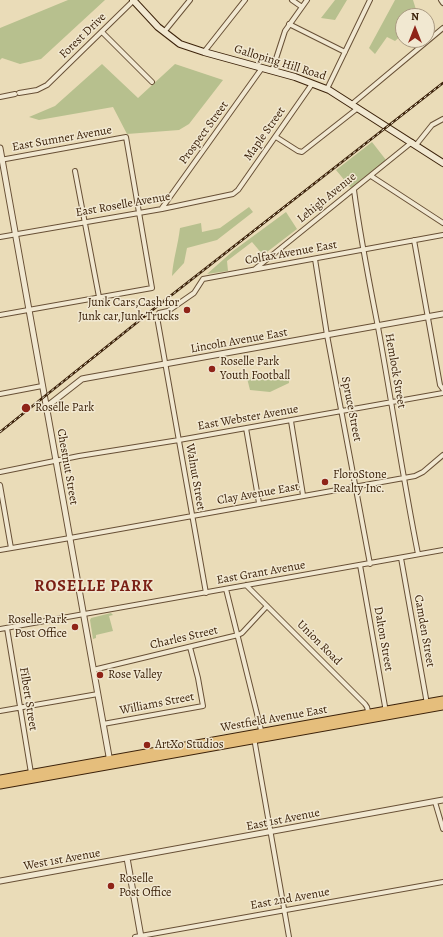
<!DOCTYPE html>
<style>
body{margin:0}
#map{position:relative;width:443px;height:937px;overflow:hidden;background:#eadcb8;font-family:Alegreya,serif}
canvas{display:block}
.north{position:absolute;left:395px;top:8px;width:40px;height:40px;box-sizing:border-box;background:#f1e8d1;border:1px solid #a99981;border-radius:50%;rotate:0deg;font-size:11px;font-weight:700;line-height:16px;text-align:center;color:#3c220a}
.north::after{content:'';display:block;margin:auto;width:14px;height:18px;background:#8f2418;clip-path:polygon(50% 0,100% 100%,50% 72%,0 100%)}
</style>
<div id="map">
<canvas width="443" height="937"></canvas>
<div class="north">N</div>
</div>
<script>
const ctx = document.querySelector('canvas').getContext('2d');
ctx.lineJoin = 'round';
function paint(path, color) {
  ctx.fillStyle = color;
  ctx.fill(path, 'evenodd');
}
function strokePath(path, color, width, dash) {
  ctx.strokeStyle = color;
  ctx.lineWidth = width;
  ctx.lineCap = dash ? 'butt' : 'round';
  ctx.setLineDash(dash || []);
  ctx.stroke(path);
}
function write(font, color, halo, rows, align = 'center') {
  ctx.font = font + ' Alegreya,serif';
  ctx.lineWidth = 3;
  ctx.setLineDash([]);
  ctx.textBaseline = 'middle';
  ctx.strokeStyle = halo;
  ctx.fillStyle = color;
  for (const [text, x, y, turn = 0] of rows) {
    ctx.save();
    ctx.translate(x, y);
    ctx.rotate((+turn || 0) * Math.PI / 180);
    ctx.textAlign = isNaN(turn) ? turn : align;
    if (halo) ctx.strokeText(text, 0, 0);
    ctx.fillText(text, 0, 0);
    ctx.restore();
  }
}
paint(new Path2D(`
 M68,0H105L41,59L20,64L2,58L0,60V28Z
 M335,0H347L335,20L321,18Z
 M395,0H413L418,16H403V34L395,41L387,37L375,54L369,48Z
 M102,64L138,98L175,64L223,80L189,124L179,130L127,134L113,107L39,120L29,117L55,106Z
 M372,142L386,160L351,188L336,170Z
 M249,207L253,212L217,240L187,248L184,263L172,276C173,260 178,245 180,228L201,223L202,232L220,228Z
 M286,212L297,229L263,255L252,242L227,261L228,271L207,274L233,251Z
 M288,372L289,383L270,392L250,390L247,378Z
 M111,613L113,615L109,616L113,631L96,635V638L93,639L90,620L91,618Z`), '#b7c08e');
const minor = new Path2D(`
 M292,0L302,7
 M441,0L443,3
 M289,24L345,52
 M102,32L152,82
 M164,32L190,0
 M204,52L245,0
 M272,71L285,31L307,0
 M327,89L370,0
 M19,93L37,90L47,85L134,0
 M0,97L15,94
 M352,104L443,28
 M276,137L298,151L302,152L358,108
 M416,145L432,125L443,119
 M75,171L99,297
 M371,176L443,223
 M354,190C360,236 369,281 378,327C392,403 403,479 418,554
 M162,208L262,68
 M0,237L162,209L233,194L238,190L312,84
 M414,240L440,385L443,389
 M315,259L327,335L370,564
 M255,269L412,142
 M0,315L152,288L126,137L0,160
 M0,394L42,386
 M291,421L303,495
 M246,428L259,503
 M0,472L79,456L179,440L443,393
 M0,485L11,548
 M0,550L70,538L415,476L423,472L443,455
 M401,558L427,704
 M360,565L386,712
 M246,585L365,704L367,707L369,715
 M226,589L262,734
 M206,593L157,317L159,313L168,311L194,293L203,279L443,235
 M7,628L31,773
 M0,629L443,550
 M93,670L238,635L242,633L267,606
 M0,711L98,694
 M103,724L203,706L198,678L190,647
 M254,738L289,937
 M435,802L443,829
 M135,937L443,882`);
const tertiary = new Path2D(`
 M0,148L110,762
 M46,405L50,404L82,379L87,378L443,314
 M127,858L141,937
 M0,881L443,800`);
const secondary = new Path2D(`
 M133,0L158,27L180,44L204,52L295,77L329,90L443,163`);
const primary = new Path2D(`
 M0,779L443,700
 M0,785L443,706`);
strokePath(minor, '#685036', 6);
strokePath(tertiary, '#685036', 7);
strokePath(secondary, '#3c220a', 8);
strokePath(primary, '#3c220a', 9);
strokePath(minor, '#f1e8d1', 4);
strokePath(tertiary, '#f1e8d1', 5);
strokePath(secondary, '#f1e8d1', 6);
strokePath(primary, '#e5be7c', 7);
const rail = new Path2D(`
 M0,432L155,308L443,83`);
strokePath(rail, '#3c220a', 2.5);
strokePath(rail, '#f1e8d1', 1, [3]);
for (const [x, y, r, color] of [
 [187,310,4,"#8f2418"],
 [212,369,4,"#8f2418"],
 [26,408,5,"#8f2418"],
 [325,482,4,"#8f2418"],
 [75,627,4,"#8f2418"],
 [100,675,4,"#8f2418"],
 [147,745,4,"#8f2418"],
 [111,886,4,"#8f2418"]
]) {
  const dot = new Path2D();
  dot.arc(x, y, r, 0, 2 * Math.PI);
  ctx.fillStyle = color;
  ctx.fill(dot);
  strokePath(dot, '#f1e8d1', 1.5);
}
write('12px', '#3c220a', '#f1e8d1', [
 ["Forest Drive",83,36,-44],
 ["Galloping Hill Road",280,63,17],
 ["Prospect Street",204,133,-54],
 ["Maple Street",265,134,-55],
 ["East Sumner Avenue",62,139,-10],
 ["Lehigh Avenue",327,198,-39],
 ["East Roselle Avenue",123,205,-10],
 ["Colfax Avenue East",291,253,-10],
 ["Lincoln Avenue East",239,341,-10],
 ["Hemlock Street",395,371,80],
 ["Spruce Street",351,409,79],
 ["East Webster Avenue",248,418,-10],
 ["Chestnut Street",67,467,80],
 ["Walnut Street",195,477,80],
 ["Clay Avenue East",258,494,-10],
 ["East Grant Avenue",261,573,-10],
 ["Camden Street",424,631,80],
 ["Charles Street",184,638,-13],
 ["Dalton Street",383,639,80],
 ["Union Road",319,643,45],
 ["Filbert Street",28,699,81],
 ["Williams Street",157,704,-11],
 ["Westfield Avenue East",274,719,-10],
 ["East 1st Avenue",283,820,-11],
 ["West 1st Avenue",62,860,-10],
 ["East 2nd Avenue",290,899,-10]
]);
write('12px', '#3c220a', '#f1e8d1', [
 ["Junk Cars,Cash for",179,303,"right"],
 ["Junk car,Junk Trucks",179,317,"right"],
 ["Roselle Park",220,362],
 ["Youth Football",220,376],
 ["Roselle Park",35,408],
 ["FloroStone",333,475],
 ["Realty Inc.",333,489],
 ["Roselle Park",67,620,"right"],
 ["Post Office",67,634,"right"],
 ["Rose Valley",108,675],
 ["ArtXo Studios",155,745],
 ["Roselle",119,879],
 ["Post Office",119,893]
], 'left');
ctx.letterSpacing = '1px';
write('bold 16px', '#7a1f14', '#f1e8d1', [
 ["ROSELLE PARK",94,587]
]);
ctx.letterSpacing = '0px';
</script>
